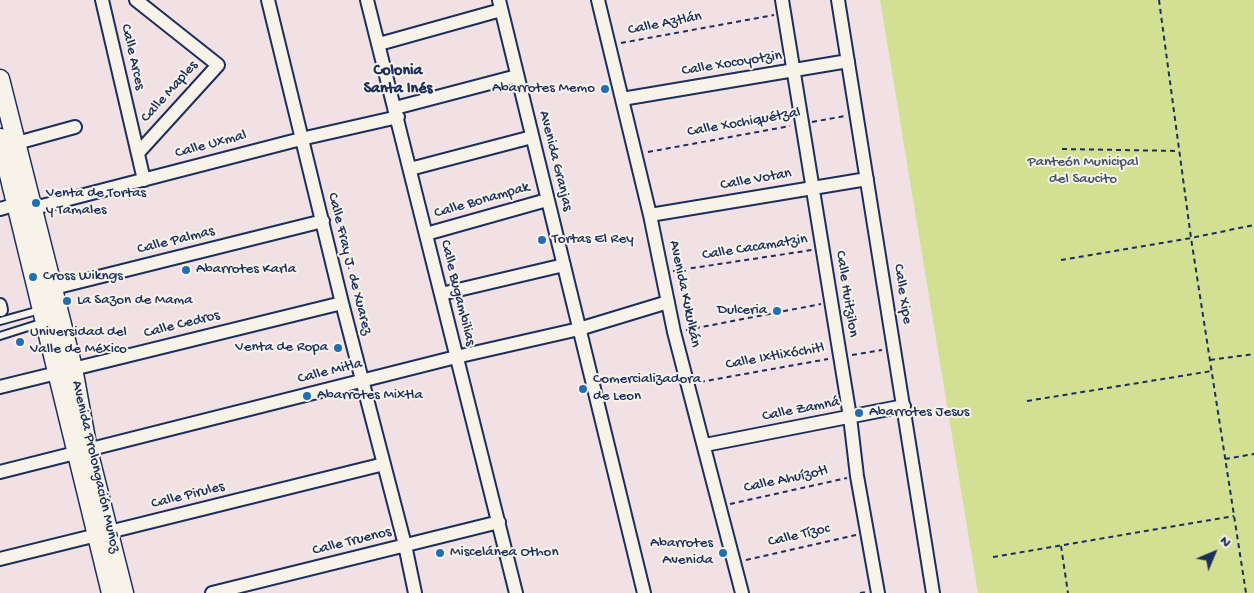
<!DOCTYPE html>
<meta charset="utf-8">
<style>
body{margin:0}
#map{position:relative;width:1254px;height:593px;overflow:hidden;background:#f1e1e4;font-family:"Gochi Hand",sans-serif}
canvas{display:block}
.north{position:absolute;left:1189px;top:528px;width:50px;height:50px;-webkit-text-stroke:4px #f7f3e8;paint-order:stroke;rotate:45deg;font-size:14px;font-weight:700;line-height:20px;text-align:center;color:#1b2f5e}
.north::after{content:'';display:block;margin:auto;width:18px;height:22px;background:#1b2f5e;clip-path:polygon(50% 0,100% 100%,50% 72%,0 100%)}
</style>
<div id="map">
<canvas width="1254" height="593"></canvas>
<div class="north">N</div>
</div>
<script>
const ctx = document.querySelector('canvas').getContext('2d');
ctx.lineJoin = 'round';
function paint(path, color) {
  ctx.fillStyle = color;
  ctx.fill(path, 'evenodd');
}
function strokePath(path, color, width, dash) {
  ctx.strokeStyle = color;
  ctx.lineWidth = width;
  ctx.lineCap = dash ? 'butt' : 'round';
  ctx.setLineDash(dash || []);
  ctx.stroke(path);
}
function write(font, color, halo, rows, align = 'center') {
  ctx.font = font + ' "Gochi Hand",sans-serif';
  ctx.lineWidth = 4;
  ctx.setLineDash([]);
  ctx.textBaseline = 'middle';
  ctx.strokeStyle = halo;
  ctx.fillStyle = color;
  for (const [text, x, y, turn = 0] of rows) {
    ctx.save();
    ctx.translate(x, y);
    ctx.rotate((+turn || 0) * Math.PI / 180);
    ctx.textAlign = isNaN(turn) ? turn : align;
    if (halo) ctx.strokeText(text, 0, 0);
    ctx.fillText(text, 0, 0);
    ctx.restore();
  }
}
paint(new Path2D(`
 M880,0H1254V593H978Z`), '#d3e093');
const lane = new Path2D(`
 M0,321L40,310
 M0,336L44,322`);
const street = new Path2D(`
 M102,0L144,180
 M136,0L218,65L138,153
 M268,0L342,303L405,545L415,593
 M367,0L516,593
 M499,0L644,593
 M598,0L650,215L674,332L742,593
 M782,0L850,417L857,476L878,593
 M838,0L933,593
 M379,44L501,10
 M622,99L848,61
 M395,108L517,76
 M17,143L75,127
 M410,169L532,137
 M34,208L301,139L398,117
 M0,209L17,204
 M650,215L867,179
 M426,234L547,200
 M46,290L323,221
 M441,294L564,265
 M0,305L1,310
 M0,387L342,303
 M705,445L904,406
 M0,472L456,357L579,329L668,302
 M0,559L384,464
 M212,593L499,522`);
const secondary = new Path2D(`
 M0,79L73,368L88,450L124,593
 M0,138L111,593`);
strokePath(lane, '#1b2f5e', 10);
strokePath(street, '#1b2f5e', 16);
strokePath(secondary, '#1b2f5e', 21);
strokePath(new Path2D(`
 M1159,0L1191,238L1246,593
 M621,43L774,15
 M812,122L845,116
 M1062,149L1179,151
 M648,152L790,126
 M1061,260L1191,238L1254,225
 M673,271L812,250
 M686,330L821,304
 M852,355L882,350
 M1210,360L1254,354
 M700,382L828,359
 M1027,401L1212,371
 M1225,459L1254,454
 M730,504L847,478
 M1061,546L1068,593
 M993,557L1234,516
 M746,560L856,535
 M860,593L866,592`), '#1b2f5e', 2, [5, 4]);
strokePath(lane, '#f7f3e8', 6);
strokePath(street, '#f7f3e8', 12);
strokePath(secondary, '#f7f3e8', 18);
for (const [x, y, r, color] of [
 [605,89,5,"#1f6fb2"],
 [36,203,5,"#1f6fb2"],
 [542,240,5,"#1f6fb2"],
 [186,270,5,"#1f6fb2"],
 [33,277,5,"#1f6fb2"],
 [67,301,5,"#1f6fb2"],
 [777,311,5,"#1f6fb2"],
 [20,342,5,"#1f6fb2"],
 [338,348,5,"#1f6fb2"],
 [583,389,5,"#1f6fb2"],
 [307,396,5,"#1f6fb2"],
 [859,413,5,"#1f6fb2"],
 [440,553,5,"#1f6fb2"],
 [723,553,5,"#1f6fb2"]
]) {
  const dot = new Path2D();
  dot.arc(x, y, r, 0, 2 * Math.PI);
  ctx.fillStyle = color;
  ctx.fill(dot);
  strokePath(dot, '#f7f3e8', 2);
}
write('15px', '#1b2f5e', '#f7f3e8', [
 ["Calle Aztlán",665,24,-11],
 ["Calle Arces",132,57,77],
 ["Calle Xocoyotzin",732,64,-9],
 ["Calle Maples",170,92,-48],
 ["Calle Xochiquétzal",744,123,-10],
 ["Calle Uxmal",211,145,-15],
 ["Avenida Granjas",555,161,76],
 ["Calle Votan",756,180,-10],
 ["Calle Bonampak",482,201,-16],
 ["Calle Palmas",176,241,-14],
 ["Calle Cacamatzin",755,248,-9],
 ["Calle Fray J. de Xuarez",349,264,76],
 ["Calle Bugambilias",457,293,76],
 ["Avenida Kukulkán",684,294,78],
 ["Calle Huitzilon",846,294,81],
 ["Calle Xipe",902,294,81],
 ["Calle Cedros",182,325,-14],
 ["Calle Ixtlixóchitl",775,357,-10],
 ["Calle Mitla",330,372,-14],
 ["Calle Zamná",801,410,-11],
 ["Avenida Prolongación Muñoz",95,467,77],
 ["Calle Ahuízotl",786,480,-12],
 ["Calle Pirules",188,496,-14],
 ["Calle Tízoc",799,536,-13],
 ["Calle Truenos",352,542,-14]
]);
write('15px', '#1b2f5e', '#f7f3e8', [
 ["Abarrotes Memo",595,89,"right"],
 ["Venta de Tortas",46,194],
 ["y Tamales",46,211],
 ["Tortas El Rey",552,240],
 ["Abarrotes Karla",196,270],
 ["Cross Wikngs",43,277],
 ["La Sazon de Mama",77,301],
 ["Dulceria",767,311,"right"],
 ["Universidad del",30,333],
 ["Valle de México",30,350],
 ["Venta de Ropa",328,348,"right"],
 ["Comercializadora",593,380],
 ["de Leon",593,397],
 ["Abarrotes Mixtla",317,396],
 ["Abarrotes Jesus",869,413],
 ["Abarrotes",713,544,"right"],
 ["Avenida",713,561,"right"],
 ["Miscelánea Othon",450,553]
], 'left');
write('15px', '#405269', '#f7f3e8', [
 ["Panteón Municipal",1083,163],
 ["del Saucito",1083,180]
]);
write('bold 16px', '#1b2f5e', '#f7f3e8', [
 ["Colonia",398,72],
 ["Santa Inés",398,90]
]);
</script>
